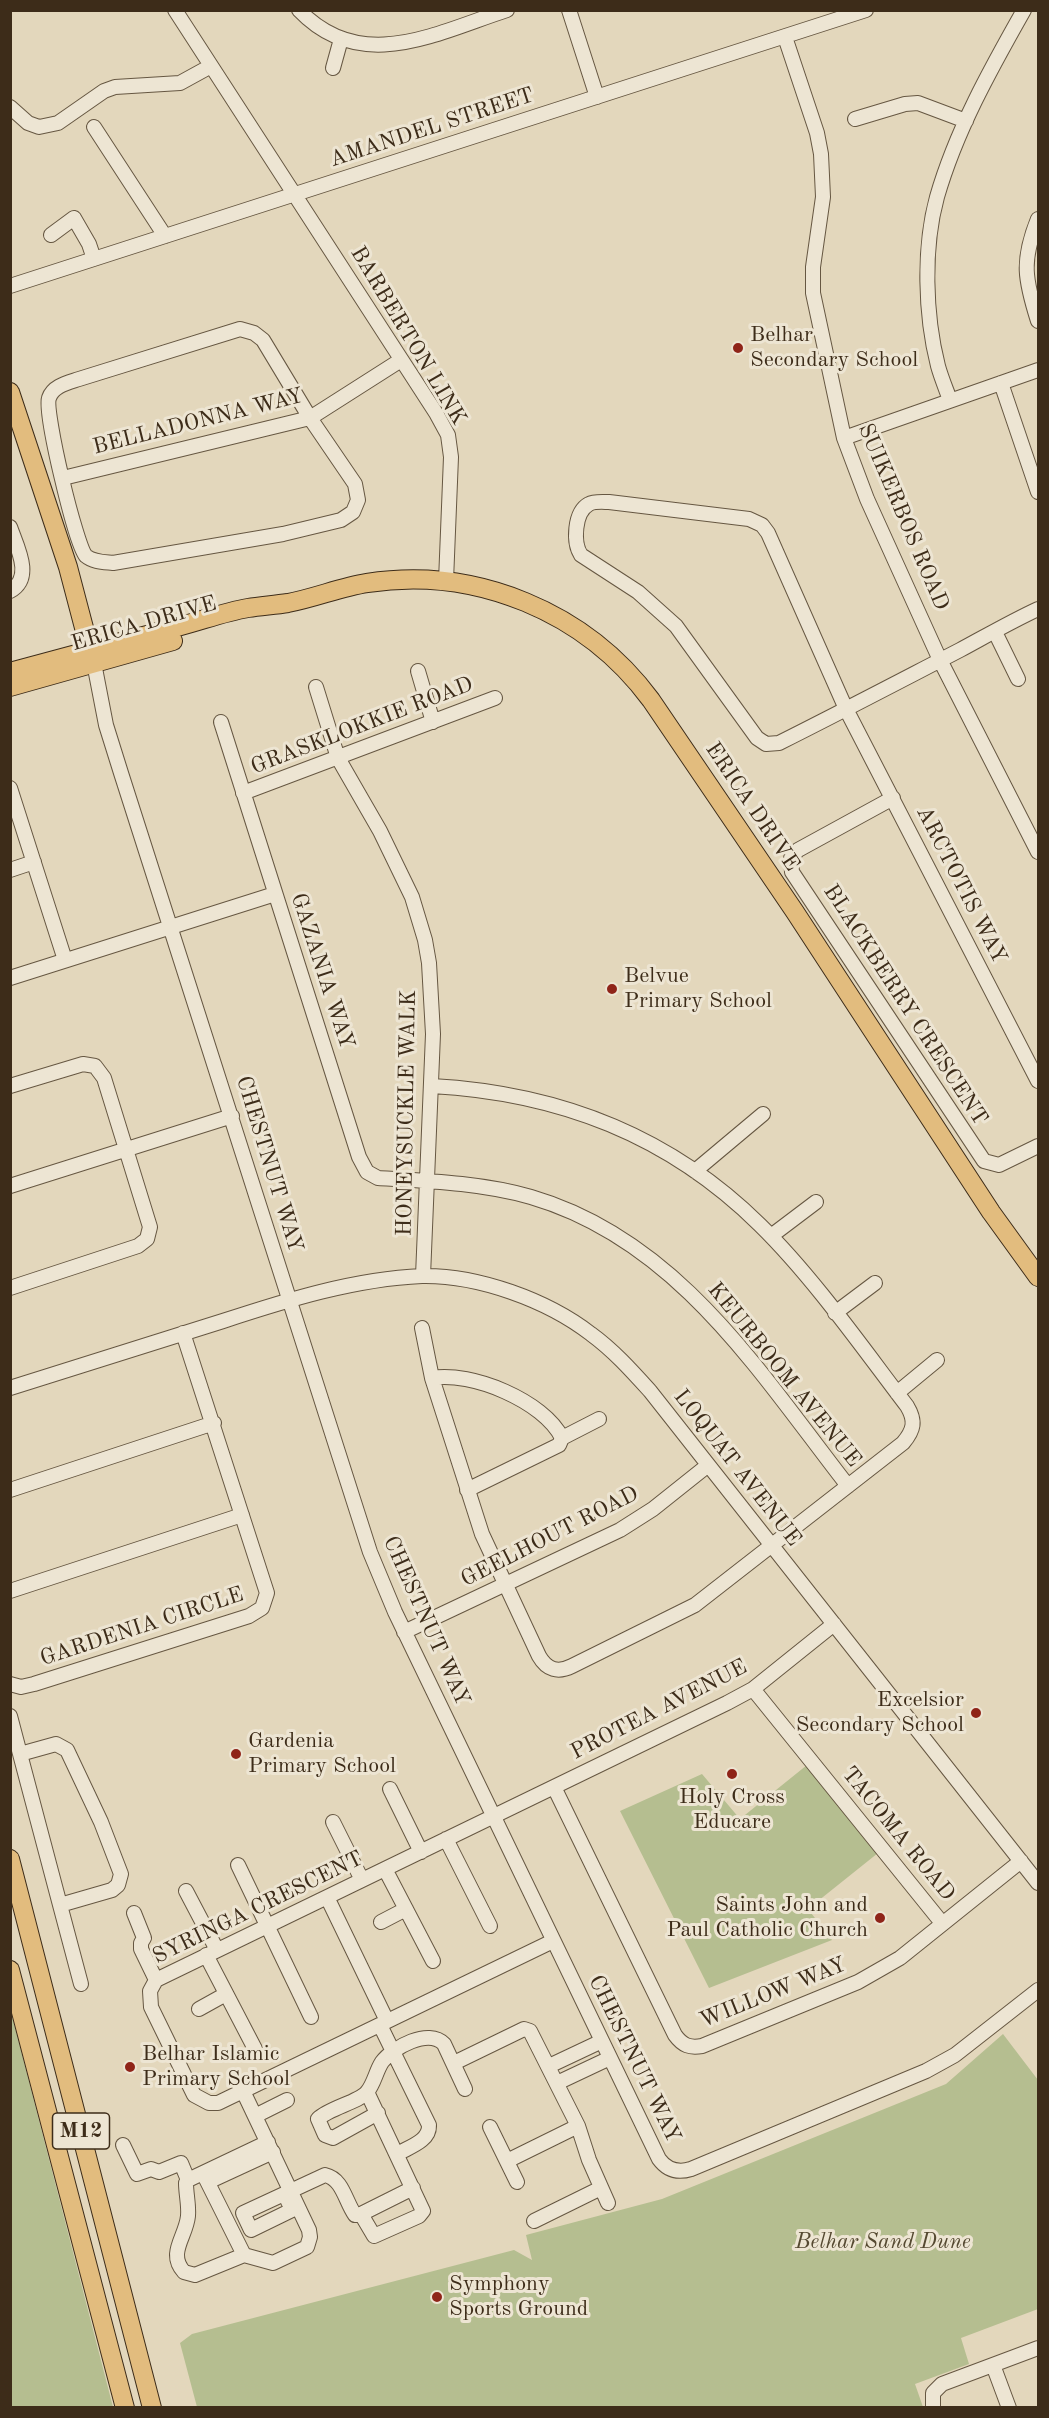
<!DOCTYPE html>
<style>
body{margin:0}
#map{position:relative;width:1049px;height:2418px;overflow:hidden;background:#e3d7bc;font-family:"Old Standard TT",serif}
canvas{display:block}
.frame{position:absolute;inset:0;border:12px solid #3d2c19;pointer-events:none}
</style>
<div id="map">
<canvas width="1049" height="2418"></canvas>
<div class="frame"></div>
</div>
<script>
const ctx = document.querySelector('canvas').getContext('2d');
ctx.lineJoin = 'round';
function paint(path, color) {
  ctx.fillStyle = color;
  ctx.fill(path, 'evenodd');
}
function strokePath(path, color, width, dash) {
  ctx.strokeStyle = color;
  ctx.lineWidth = width;
  ctx.lineCap = dash ? 'butt' : 'round';
  ctx.setLineDash(dash || []);
  ctx.stroke(path);
}
function write(font, color, halo, rows, align = 'center') {
  ctx.font = font + ' "Old Standard TT",serif';
  ctx.lineWidth = 6;
  ctx.setLineDash([]);
  ctx.textBaseline = 'middle';
  ctx.strokeStyle = halo;
  ctx.fillStyle = color;
  for (const [text, x, y, turn = 0] of rows) {
    ctx.save();
    ctx.translate(x, y);
    ctx.rotate((+turn || 0) * Math.PI / 180);
    ctx.textAlign = isNaN(turn) ? turn : align;
    if (halo) ctx.strokeText(text, 0, 0);
    ctx.fillText(text, 0, 0);
    ctx.restore();
  }
}
paint(new Path2D(`
 M812,1761L883,1849L808,1909L832,1940L709,1988L620,1811L702,1774L740,1819Z
 M10,2012H11L113,2407H11Z
 M1003,2034L1038,2080V2309L961,2338L969,2364L915,2384L923,2407H197L180,2343L192,2334L514,2250L532,2260L526,2235L662,2199L946,2084Z`), '#b5be90');
const minor = new Path2D(`
 M175,10L436,413L448,435L451,457L446,581
 M299,10C361,75 436,33 507,10
 M569,10L597,97
 M785,37L817,133L821,154L823,197L813,267V293L844,438L867,499L940,660L1038,852
 M333,68L341,39
 M10,107L28,123L39,127L58,123L104,91L115,87L180,83L211,66
 M855,119L905,104L918,103L966,121
 M94,127L165,236
 M1038,219C1021,261 1025,280 1038,321
 M51,235L74,218L89,244L94,259
 M10,286L866,10
 M240,329L254,333L263,340L310,418L355,484L358,500L353,512L341,520L283,534L113,563C104,562 93,562 86,556C76,546 44,412 49,398C53,386 67,383 79,379Z
 M1001,383L1038,492
 M950,400C946,389 941,377 938,366C925,315 923,248 937,197C956,131 990,70 1024,10
 M844,438L1038,370
 M63,478L310,418L401,360
 M10,527C17,547 34,578 10,591
 M1038,609C1012,621 986,636 960,650C900,681 839,713 779,743L766,744L757,738L676,626L638,592L581,555C573,543 574,512 589,504C594,501 603,502 609,502L749,519L762,525L768,533L846,709L1038,1081
 M995,632L1018,679
 M94,663L106,725L121,773L370,1552L395,1612L659,2159C667,2170 678,2173 691,2169L926,2071L955,2055L1038,1990
 M418,671L433,722
 M316,687L338,758L380,831L412,897L425,940L429,963L433,1034L423,1276
 M221,722L359,1157L367,1172L378,1178C429,1181 482,1183 531,1197C678,1240 759,1372 848,1486
 M10,788L65,960
 M243,793L495,698
 M893,798L798,850L791,858L792,872L984,1161L999,1165L1038,1146
 M10,870L34,862
 M10,978L275,894
 M10,1086L83,1064L95,1066L104,1078L150,1227L147,1239L138,1246L10,1288
 M695,1171L763,1114
 M10,1186L232,1116
 M771,1236L816,1202
 M835,1313L875,1283
 M422,1328L432,1378L482,1534L539,1656C547,1670 558,1673 572,1666L695,1605L903,1443C914,1430 916,1421 907,1406C862,1347 813,1277 760,1225C669,1135 559,1093 432,1086
 M432,1378C471,1371 544,1401 562,1438
 M10,1388C81,1366 152,1343 223,1321C287,1300 354,1279 422,1276C478,1275 547,1300 591,1334C613,1350 631,1370 650,1391L1038,1883
 M897,1393L937,1360
 M10,1490L214,1423
 M467,1490L559,1445L562,1438L599,1419
 M10,1591L242,1515
 M404,1632L620,1530L653,1509L707,1466
 M10,1684L21,1687L34,1684L249,1616L262,1608L267,1593L183,1333
 M753,1689L942,1923
 M10,1716L20,1754L56,1744L67,1750L101,1822L121,1874L118,1885L112,1890L60,1905L81,1984
 M20,1754L60,1905
 M554,1787L675,2035C683,2046 690,2048 702,2046L858,1982L900,1958L1021,1861
 M390,1789L421,1852
 M333,1822L362,1880
 M446,1839L490,1926
 M238,1865L311,2017
 M385,1869L433,1961
 M186,1891L217,1950
 M327,1897L387,2021
 M134,1913L144,1938L141,1943V1949L156,1980
 M381,1922L406,1909
 M553,1941L218,2103H209L194,2095L151,2007L150,1991L156,1980L727,1703L753,1689L834,1624
 M206,1955L255,2049
 M199,2009L226,1994
 M380,2025L429,2125C430,2141 409,2147 397,2154
 M454,2063L524,2029L530,2031L578,2126L589,2160L608,2203
 M549,2066L602,2041
 M557,2083L610,2058
 M243,2091L309,2230L310,2237L307,2247L273,2263L244,2255L195,2275L184,2272C167,2253 186,2237 188,2216C189,2205 186,2194 186,2183L188,2180L268,2142
 M378,2113L333,2138L325,2135L318,2119C329,2108 359,2102 367,2092C374,2084 376,2071 382,2062C393,2047 429,2028 444,2044L465,2089
 M255,2116L287,2100
 M490,2127L517,2182
 M123,2145L137,2174L151,2169L159,2172L181,2163L188,2180
 M507,2161L578,2126
 M203,2173L244,2255
 M208,2182L273,2152
 M286,2197L292,2210L251,2230L243,2213L325,2175C343,2179 345,2201 355,2215L361,2214L413,2188
 M361,2214L374,2236L419,2216L423,2211L367,2092
 M534,2221L601,2188
 M993,2365L1009,2408
 M933,2408V2393L942,2384L1038,2348`);
const major = new Path2D(`
 M10,392L68,567L93,662
 M10,672C66,657 122,642 177,627C201,621 224,612 248,608C261,606 275,605 288,603C315,598 341,587 367,583C476,566 586,612 651,700L795,912L991,1212L1038,1277
 M10,687L173,641
 M10,1859L152,2408
 M10,1970L125,2408`);
strokePath(minor, '#665742', 16);
strokePath(major, '#3d2c19', 20);
strokePath(minor, '#ede5d3', 14);
strokePath(major, '#e2bc7e', 18);
for (const [x, y, r, color] of [
 [738,348,6,"#8f2418"],
 [612,989,6,"#8f2418"],
 [976,1713,6,"#8f2418"],
 [236,1754,6,"#8f2418"],
 [732,1774,6,"#8f2418"],
 [880,1918,6,"#8f2418"],
 [130,2067,6,"#8f2418"],
 [437,2297,6,"#8f2418"]
]) {
  const dot = new Path2D();
  dot.arc(x, y, r, 0, 2 * Math.PI);
  ctx.fillStyle = color;
  ctx.fill(dot);
  strokePath(dot, '#ede5d3', 2);
}
for (const [x, y, w] of [
 [81,2131,57]
]) {
  const box = new Path2D();
  box.roundRect(x - w / 2, y - 18, w, 36, 4.5);
  ctx.fillStyle = '#ede5d3';
  ctx.fill(box);
  strokePath(box, '#3d2c19', 1.5);
}
write('bold 21px', '#3d2c19', null, [
 ["M12",81,2131]
]);
write('22px', '#3d2c19', '#ede5d3', [
 ["AMANDEL STREET",432,128,-18],
 ["BARBERTON LINK",408,336,59],
 ["BELLADONNA WAY",198,422,-14],
 ["SUIKERBOS ROAD",903,517,67],
 ["ERICA DRIVE",144,624,-16],
 ["GRASKLOKKIE ROAD",362,726,-21],
 ["ERICA DRIVE",752,807,56],
 ["ARCTOTIS WAY",961,885,63],
 ["GAZANIA WAY",322,971,72],
 ["BLACKBERRY CRESCENT",905,1005,57],
 ["HONEYSUCKLE WALK",407,1113,-89],
 ["CHESTNUT WAY",269,1164,73],
 ["KEURBOOM AVENUE",784,1375,51],
 ["LOQUAT AVENUE",737,1468,52],
 ["GEELHOUT ROAD",550,1537,-27],
 ["CHESTNUT WAY",426,1621,66],
 ["GARDENIA CIRCLE",142,1627,-18],
 ["PROTEA AVENUE",659,1710,-27],
 ["TACOMA ROAD",898,1834,51],
 ["SYRINGA CRESCENT",258,1908,-26],
 ["WILLOW WAY",773,1993,-22],
 ["CHESTNUT WAY",634,2059,64]
]);
write('22px', '#3d2c19', '#ede5d3', [
 ["Belhar",750,335],
 ["Secondary School",750,360],
 ["Belvue",624,976],
 ["Primary School",624,1001],
 ["Excelsior",964,1700,"right"],
 ["Secondary School",964,1725,"right"],
 ["Gardenia",248,1741],
 ["Primary School",248,1766],
 ["Holy Cross",732,1797,"center"],
 ["Educare",732,1822,"center"],
 ["Saints John and",868,1905,"right"],
 ["Paul Catholic Church",868,1930,"right"],
 ["Belhar Islamic",142,2054],
 ["Primary School",142,2079],
 ["Symphony",449,2284],
 ["Sports Ground",449,2309]
], 'left');
write('italic 22px', '#554931', '#ede5d3', [
 ["Belhar Sand Dune",883,2242]
]);
</script>
